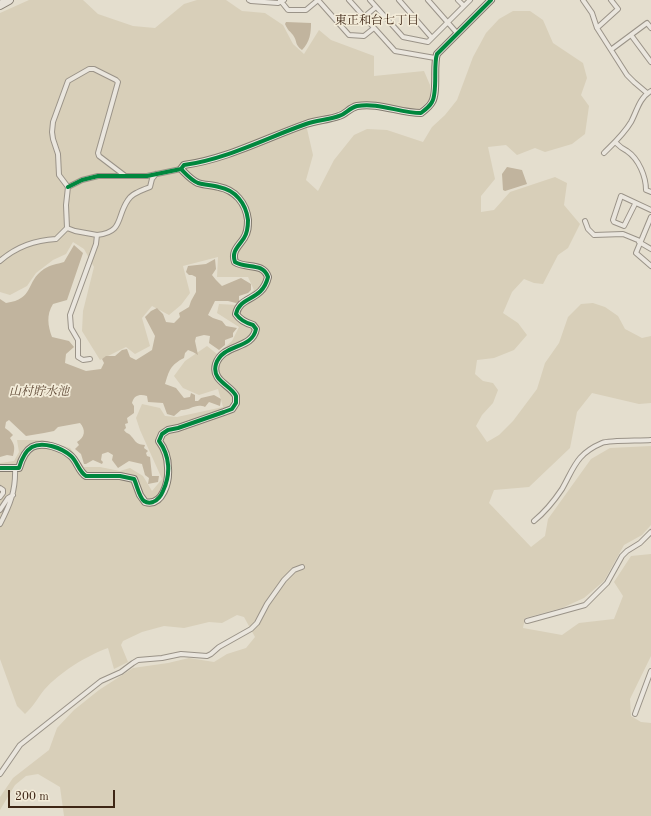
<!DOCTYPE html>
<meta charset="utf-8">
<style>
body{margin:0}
#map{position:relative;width:651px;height:816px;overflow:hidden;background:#e4dece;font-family:"Old Standard TT",serif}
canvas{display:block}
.scale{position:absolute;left:8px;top:790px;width:107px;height:18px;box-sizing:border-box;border:2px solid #3e2615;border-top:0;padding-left:5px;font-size:12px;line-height:14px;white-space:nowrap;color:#3e2615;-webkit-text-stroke:3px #f3ecd9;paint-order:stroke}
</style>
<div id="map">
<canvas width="651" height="816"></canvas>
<div class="scale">200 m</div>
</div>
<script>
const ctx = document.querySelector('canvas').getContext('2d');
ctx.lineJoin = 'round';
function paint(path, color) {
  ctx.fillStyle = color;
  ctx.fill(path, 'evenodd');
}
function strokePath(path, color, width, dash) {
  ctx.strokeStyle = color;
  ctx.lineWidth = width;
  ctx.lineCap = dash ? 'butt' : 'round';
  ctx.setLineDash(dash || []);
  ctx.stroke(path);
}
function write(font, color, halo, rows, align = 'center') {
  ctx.font = font + ' "Old Standard TT","Noto Serif JP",serif';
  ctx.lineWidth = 3.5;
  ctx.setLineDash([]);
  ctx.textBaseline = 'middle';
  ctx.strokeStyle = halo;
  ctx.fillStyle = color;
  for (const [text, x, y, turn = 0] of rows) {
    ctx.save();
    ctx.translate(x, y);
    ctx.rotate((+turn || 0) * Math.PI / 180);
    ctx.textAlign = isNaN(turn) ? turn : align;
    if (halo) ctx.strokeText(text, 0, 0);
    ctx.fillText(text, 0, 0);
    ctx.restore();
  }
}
paint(new Path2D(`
 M29,0H83L98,14L133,26L155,28L184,4L197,0H226L242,11L265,13L283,25L293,44L304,54L319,30L331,40L374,56V76L424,71L430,85V99L417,111L353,105L337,112L305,120L313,155L306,180L318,191L334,160L354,135L367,129L387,130L423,142L432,127L445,115L457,100L473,57L486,33L499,19L513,11H530L543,20L553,43L583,63L587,78L581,95L589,106L585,134L572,144L545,152L535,148L517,155L506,145L488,147L495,179L481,196V212L494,210L510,192L555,177L567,183L564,205L580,224L568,248L558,255L543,284L534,283L524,279L512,292L503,313L518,323L527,335L514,350L494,358L477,360L475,374L483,381L493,383L498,390L493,403L482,415L476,426L487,442L499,435L513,421L537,389L545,363L559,343L568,317L581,304L593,303L605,307L618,316L625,329L642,338L651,336V403L639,404L592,393L577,412L570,448L529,487L494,490L489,503L531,547L545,536L548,519L591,459L610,448L651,446V525L642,535L624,545L604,581L584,598L562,608L525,618L523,628L562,635L579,623L614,619L623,596L614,582L631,556L651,554V656L630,699L631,716L641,722L651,723V816H64L60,787L38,774L26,776L15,785L0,810V797L13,778L49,750L57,728L74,710L99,690L133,668L168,663L189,658L214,662L227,654L246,648L255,637L244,617L237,615L222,623L209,622L184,628L164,626L142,632L123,641L121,645L128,662L114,669L108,648C86,656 60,672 44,690C37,699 33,707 25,714L17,706L0,659V463L14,461L19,452L17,440H43L70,448L84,467H100L120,471L130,468L143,476L152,491L162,479L140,430L136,418L142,404L160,408L165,416L177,417L223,407L218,389L199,395L183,388L174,376L185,361L207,346L217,354L232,341L239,327L217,313L219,304L237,305L254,290L248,277H217L218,257L183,266L190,293L181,305L169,315L152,306L142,318L150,346L135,354L126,347L100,360L82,331L83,311L94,267L84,249L73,242L66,254L53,260L36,273L27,286L10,295L0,292V13Z`), '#d8cfb9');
paint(new Path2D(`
 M286,22L311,23C311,33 310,42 302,50C294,44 298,42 293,35C290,31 288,31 285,24Z
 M507,167L522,170L527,184L505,191L503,190L502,174Z
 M74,245L83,253L67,300L53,304C46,315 48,326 52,337L69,341L74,347L66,354L65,363L86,371L101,369L104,363L102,359L106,356H115L122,350L127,349L130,357L136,360L152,350L155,336L145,317L151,311L157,308L163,314L166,322L174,323L180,317L179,313L189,307L191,301L196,292V277L192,275H189L186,272L188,266L206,264L215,259L216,269L212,275L216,280L222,286L241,278L251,284V290L248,293L239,296V302L236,303L228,301H215L208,315L213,318L222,321L226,326L237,328L233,333V337L225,340V345L219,350L209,343L210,336L204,335L196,337L195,341L198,355L193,352L188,350L185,353L184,358C170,365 169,371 165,384L176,388L184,398L190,397L191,393L195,395V401H198L201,398L214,395L221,399L220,406L209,402L205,407C195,403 190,411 181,410L174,416L167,414L163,403L148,402L147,396C140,394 134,395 132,403L134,406V413L127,418L128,423L125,424L126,428L124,430C125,432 127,433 129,434C136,440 134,444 145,445L144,448L148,451L146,453L147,456L150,457L152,476H159L158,482L148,484L149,478L145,475L142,464L129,461L118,468L112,460L113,455L108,452L102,454L101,460L103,462L102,464L93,460L86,464H84L81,454L75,449L79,445L77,442C85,437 86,430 80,423L58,427L54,431L44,433L26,436L9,420L6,422L5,428L9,431L13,435L10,438C15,445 15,448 13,456L7,455L0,457V299L6,303C35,299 25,282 44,269C50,265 57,264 64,262Z`), '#c1b49e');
const street = new Path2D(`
 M249,0L251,1L278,3L284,0
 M280,0L288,10H306L318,0
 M318,0L349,35L364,36L374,28
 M349,0L395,51L435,58
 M370,0L403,37L428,42L470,0
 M399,0L432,38
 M428,0L457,33
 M458,0L464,6
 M583,0L592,13L597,28L627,75L634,82L647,93
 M364,17L376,7
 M597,28L618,9L611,0
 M631,35L651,62
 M612,49L647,23L651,28
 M615,142C619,146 623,149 627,151C639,159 646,177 646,190L651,192
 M604,153C614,143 624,134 631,122C637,111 639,98 651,91
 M68,187L82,180L98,176H147L181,169
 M635,204L624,226L614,222L613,220L621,196L651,210
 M651,217L636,253L651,266
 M585,221L588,229L594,235L623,234L640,241
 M67,228L75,231L97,235L96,244L70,315L71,328L78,340V357L83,360L90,359
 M97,235C124,232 116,217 128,200C132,193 143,190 150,187L152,179L156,174
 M639,242L651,249
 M0,261C16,247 35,240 56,239L67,228L66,205L68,187L59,175L58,154L53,139L52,132L53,122L68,81L89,69H94L116,80L118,82L98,153L99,156L124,175
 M0,488L3,490V493L0,497
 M0,510L8,498L13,495
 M534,521C545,512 554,501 562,489C574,468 576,454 602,443C610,440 640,441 651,440
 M0,524C10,505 16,490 15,468
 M527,621L585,605L607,583L622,556L627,551L640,543L651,532
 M635,714L651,671
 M0,774L20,745L101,681L121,672L133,663L138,660L162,658L181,654L207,656L211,654L219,647L251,629L257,623L267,604L284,580L294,570L302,567`);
const secondary = new Path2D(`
 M0,468H19C21,461 25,451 32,447C43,441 62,448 71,456C77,461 79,472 86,476H120L134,479L140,495L145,502C163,507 169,481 168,468C168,458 165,449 159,441L162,434L168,430L178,428L224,412L232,409L236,403C236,402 236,397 236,396C231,385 211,381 216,364C223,343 252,350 256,329L253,325C246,323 240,320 236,314C240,295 262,302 268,277C263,262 246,269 235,262C231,251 239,246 244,238C248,232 248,226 248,220C246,203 235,190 219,187C212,185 204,185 198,183C191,180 186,174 181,169L184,165C227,159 266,138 306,124C317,120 328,120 339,116C346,114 349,108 357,106C378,102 400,113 421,113C425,110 430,106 432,102C438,92 433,65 437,54L491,0`);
const highway = new Path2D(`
 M0,5L9,0`);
strokePath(street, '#9a9388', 6);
strokePath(secondary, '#827a6f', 8);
strokePath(highway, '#827a6f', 10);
strokePath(street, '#eae6de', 4);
strokePath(secondary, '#eae6de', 6);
strokePath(highway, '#e7e2d9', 8);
strokePath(new Path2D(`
 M68,187L82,180L98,176H147L181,169L184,165C227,159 266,138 306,124C317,120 328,120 339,116C346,114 349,108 357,106C378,102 400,113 421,113C425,110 430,106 432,102C438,92 433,65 437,54L491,0
 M0,468H19C21,461 25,451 32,447C43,441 62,448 71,456C77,461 79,472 86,476H120L134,479C137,485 139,497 144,501C147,503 150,503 153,502C158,500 161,496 163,491C171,474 170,456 159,441L162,434L168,430L178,428L224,412L232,409L236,403C236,402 236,397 236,396C231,385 211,381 216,364C223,343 252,350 256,329L253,325C246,323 240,320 236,314C240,295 262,302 268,277C263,262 246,269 235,262C231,251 239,246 244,238C248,232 248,226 248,220C246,203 235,190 219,187C212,185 204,185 198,183C191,180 186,174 181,169`), '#00873e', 4);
write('12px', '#3e2615', '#f3ecd9', [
 ["東正和台七丁目",377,21]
]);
write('italic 12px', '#614b38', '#f3ecd9', [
 ["山村貯水池",39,392]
]);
</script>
